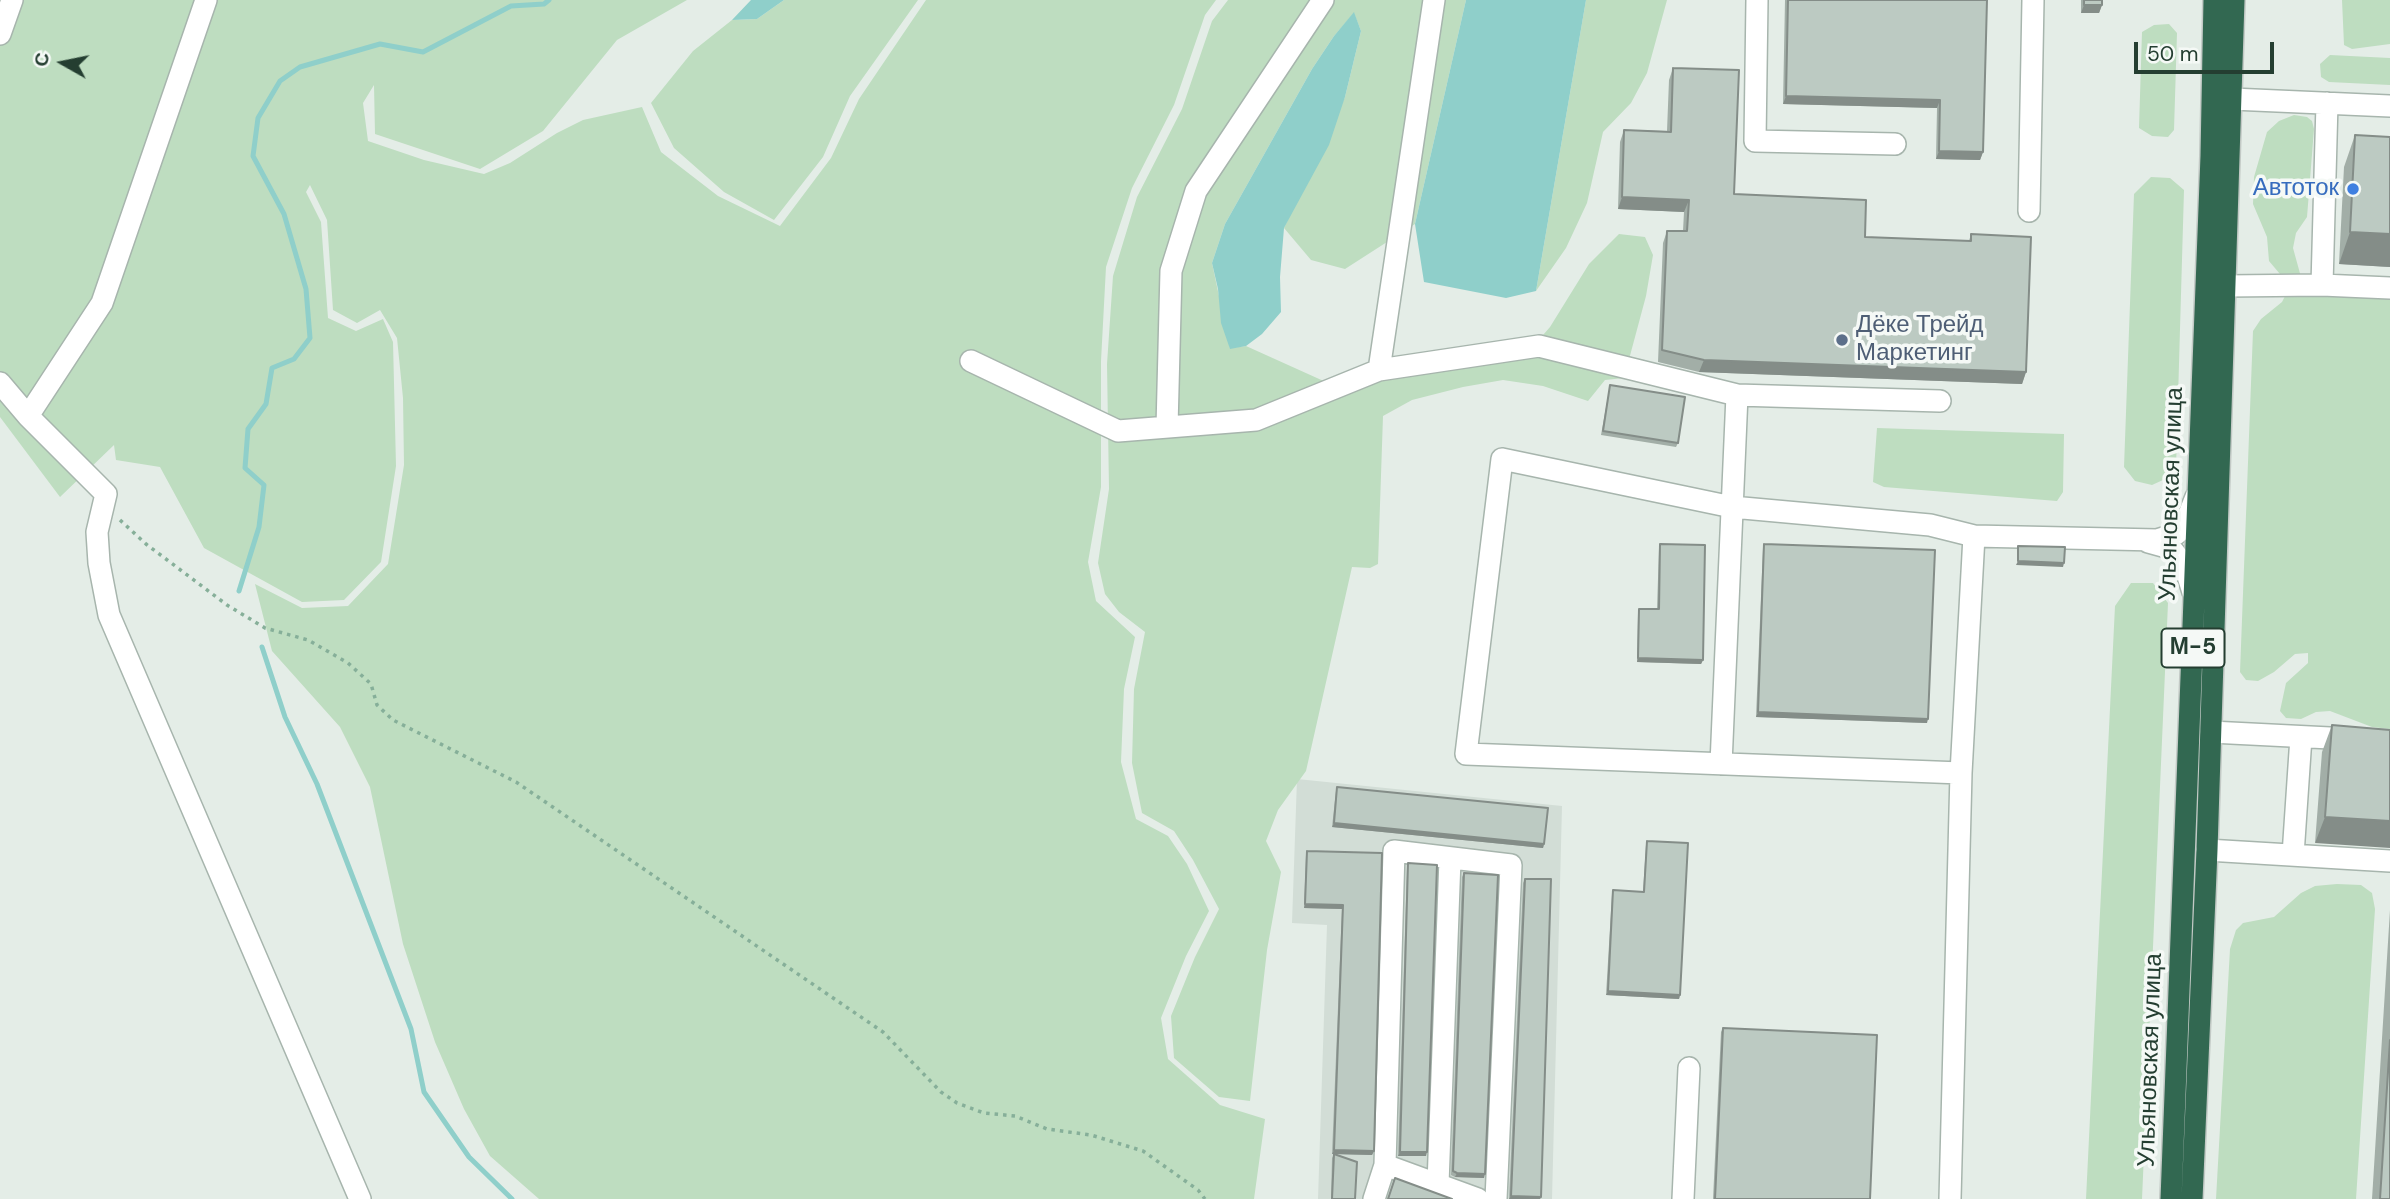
<!DOCTYPE html>
<html>
<head>
<meta charset="utf-8">
<style>
	body { margin:0 }
	#map { position:relative; width:2390px; height:1199px; overflow:hidden; background:#e4ede7; font-family:"DM Sans",sans-serif }
	canvas { display:block }
	.north { position:absolute; left:28px; top:28px; width:70px; height:70px; -webkit-text-stroke:5px #f5f9f6; paint-order:stroke; rotate:279deg; font-size:19px; font-weight:700; line-height:28px; text-align:center; color:#243e31 }
	.north::after { content:''; display:block; margin:auto; width:24px; height:32px; background:#243e31; clip-path:polygon(50% 0,100% 100%,50% 72%,0 100%) }
	.scale { position:absolute; left:2134px; top:42px; width:140px; height:32px; box-sizing:border-box; border:4px solid #243e31; border-top:0; padding-left:9px; font-size:21px; line-height:24px; white-space:nowrap; color:#243e31; -webkit-text-stroke:5px #f5f9f6; paint-order:stroke }
</style>
</head>
<body>
<div id="map">
<canvas width="2390" height="1199"></canvas>
<div class="north">С</div>
<div class="scale">50 m</div>
</div>
<script>
const ctx = document.querySelector('canvas').getContext('2d');
ctx.lineJoin = 'round';
function fill(path, color) { ctx.fillStyle = color; ctx.fill(path, 'evenodd'); }
const toPath = rows => new Path2D(rows.map(r => 'M' + r).join(''));
function strokePath(path, color, width, dash) { ctx.strokeStyle = color; ctx.lineWidth = width; ctx.lineCap = dash ? 'butt' : 'round'; ctx.setLineDash(dash || []); ctx.stroke(path); }
function drawText(font, color, halo, rows, align = 'center') {
  ctx.font = font + ' "DM Sans",sans-serif'; ctx.lineWidth = 7; ctx.setLineDash([]); ctx.textBaseline = 'middle'; ctx.strokeStyle = halo; ctx.fillStyle = color; for (const [text, x, y, turn = 0] of rows) {
    ctx.save(); ctx.translate(x, y); ctx.rotate((+turn || 0) * Math.PI / 180); ctx.textAlign = isNaN(turn) ? turn : align; if (halo) ctx.strokeText(text, 0, 0); ctx.fillText(text, 0, 0); ctx.restore();
  }
}
const built = toPath([
	[1297,779,1562,806,1552,1199,1318,1199,1327,925,1292,923]
]);
const green = toPath([
	[0,0,687,0,617,40,543,131,480,169,375,134,374,85,363,103,368,141,424,160,484,174,510,163,557,133,583,120,642,107,661,152,718,196,780,226,831,158,859,99,926,0,1216,0,1205,15,1174,105,1132,188,1106,267,1101,361,1101,487,1088,562,1096,601,1135,637,1124,689,1121,762,1136,819,1168,836,1187,864,1209,911,1186,956,1161,1018,1168,1059,1220,1105,1265,1119,1254,1199,539,1199,490,1156,464,1109,435,1042,403,944,370,787,340,727,272,651,255,584,302,608,348,606,388,564,404,465,403,398,397,338,380,310,357,323,333,310,327,220,310,185,306,192,321,222,328,318,356,331,383,319,393,342,396,466,381,562,344,600,302,602,204,548,160,467,116,460,114,445,60,497,0,417],
	[784,0,918,0,850,96,823,157,774,220,724,192,674,148,651,103,693,51,732,20,757,19],
	[1228,0,1466,0,1415,224,1345,269,1311,260,1284,228,1345,97,1361,31,1354,13,1334,36,1312,69,1225,224,1212,263,1230,348,1246,346,1348,392,1394,375,1524,357,1550,327,1589,264,1619,234,1645,237,1653,255,1646,296,1624,378,1605,380,1588,401,1543,386,1503,380,1463,387,1412,400,1383,416,1378,564,1370,568,1352,567,1306,771,1278,810,1266,841,1281,872,1267,950,1250,1101,1219,1097,1174,1058,1171,1016,1195,957,1219,909,1193,860,1174,831,1142,813,1132,763,1134,689,1145,632,1119,612,1105,594,1098,563,1109,489,1107,364,1113,276,1137,197,1182,109,1212,21],
	[1586,0,1667,0,1647,73,1631,103,1603,132,1587,203,1566,248,1536,291],
	[2342,0,2390,0,2390,44,2352,49,2344,45],
	[2169,24,2177,33,2174,130,2168,137,2152,136,2139,128,2142,32,2154,25],
	[2330,55,2390,58,2390,85,2329,82,2321,77,2320,64],
	[2294,115,2307,117,2312,121,2314,129,2307,217,2296,233,2293,248,2301,277,2390,296,2390,729,2372,727,2330,711,2316,712,2301,719,2286,718,2280,711,2286,683,2308,663,2308,653,2295,654,2274,672,2258,681,2246,680,2240,672,2253,331,2261,319,2282,302,2287,292,2285,280,2269,261,2267,237,2253,204,2254,177,2267,132,2279,121],
	[2151,177,2170,178,2184,190,2176,468,2163,480,2152,485,2135,481,2124,467,2134,194],
	[1877,428,2064,434,2063,492,2057,501,1884,487,1873,482],
	[2131,583,2153,583,2168,603,2142,1199,2086,1199,2115,606],
	[2337,884,2361,885,2372,893,2375,909,2356,1199,2216,1199,2230,949,2236,930,2243,923,2274,917,2301,893,2315,886]
]);
const water = toPath([
	[751,0,784,0,757,19,732,20],
	[1466,0,1586,0,1536,291,1506,298,1424,282,1415,224],
	[1354,12,1361,31,1345,97,1329,145,1284,228,1280,277,1281,312,1262,334,1246,346,1230,349,1221,323,1218,289,1212,263,1225,224,1312,69,1334,36]
]);
const stream = toPath([
	[239,591,259,527,264,485,245,468,248,429,266,404,272,368,294,359,310,338,306,289,284,214,253,156,258,118,280,81,300,67,380,44,423,52,511,6,544,4,549,0],
	[262,647,285,717,317,784,411,1029,424,1092,469,1157,512,1199]
]);
const path = toPath([
	[120,520,146,544,227,605,265,628,308,640,348,663,371,684,377,705,393,720,516,782,883,1032,941,1092,957,1103,984,1113,1015,1116,1047,1129,1091,1135,1143,1151,1198,1190,1205,1199]
]);
const minor = toPath([
	[1757,0,1755,141,1895,144],
	[0,34,12,0],
	[2232,99,2390,106],
	[2029,211,2033,0],
	[2322,285,2327,103],
	[2226,286,2322,285,2390,288],
	[971,361,1118,431,1256,420,1379,370,1539,346,1737,395,1940,401],
	[1379,370,1434,0],
	[0,383,28,416,106,494,97,532,99,563,109,615,360,1199],
	[28,416,102,303,206,0],
	[1167,427,1171,271,1196,191,1323,0],
	[1974,536,1961,773,1466,754,1502,459,1732,507,1930,525,1974,536,2157,540,2176,534,2184,527,2196,497],
	[2148,542,2166,547,2174,552,2185,567,2193,592],
	[2211,732,2390,741],
	[1721,764,1737,395],
	[2207,850,2390,861],
	[2293,855,2301,737],
	[1385,1165,1478,1199],
	[1438,1184,1450,859],
	[1374,1199,1385,1165,1394,851,1511,865,1496,1199],
	[1683,1199,1689,1068],
	[1950,1199,1961,773]
]);
const highway = toPath([
	[2171,1199,2211,156,2214,0],
	[2192,1199,2207,850,2234,0]
]);
const wall = toPath([
	[1785,0,1987,0,1983,152,1980,160,1936,159,1937,108,1783,104],
	[2081,0,2102,0,2102,5,2099,13,2081,13],
	[1673,68,1734,194,1865,237,1969,241,1971,234,2026,372,2022,384,1699,372,1658,362,1663,243,1667,231,1683,231,1684,212,1618,209,1620,142,1624,130,1667,131,1669,80],
	[2355,135,2390,137,2390,267,2339,264,2344,167],
	[1610,385,1678,443,1676,447,1601,435],
	[1660,544,1703,660,1701,664,1637,662,1638,613,1639,609,1657,609,1659,548],
	[1764,544,1927,723,1756,717,1763,548],
	[2332,725,2390,730,2315,843,2322,752],
	[1337,787,1544,844,1543,848,1332,827,1336,791],
	[1647,841,1680,995,1679,999,1606,995,1612,894,1613,890,1643,892,1646,845],
	[1307,851,1382,853,1374,1151,1372,1155,1335,1154,1355,1199,1331,1199,1332,1158,1334,1154,1332,1154,1342,909,1304,908,1306,855],
	[1408,863,1426,1156,1398,1156,1407,867],
	[1464,873,1484,1178,1455,1177,1451,1175,1462,877],
	[1525,879,1541,1197,1540,1199,1509,1199,1523,883],
	[2390,910,2390,1199,2372,1199],
	[1723,1028,1870,1199,1713,1199,1721,1032]
]);
const shadedWall = toPath([
	[2084,5,2102,5,2099,13,2081,13],
	[1786,96,1940,100,1937,108,1783,104],
	[1939,151,1983,152,1980,160,1936,159],
	[1622,197,1689,200,1684,212,1618,209],
	[2350,232,2390,234,2390,267,2339,264],
	[1704,360,2026,372,2022,384,1699,372],
	[2018,561,2064,563,2063,567,2016,565],
	[1638,658,1703,660,1701,664,1637,662],
	[1758,712,1928,719,1927,723,1756,717],
	[2325,817,2390,821,2390,848,2315,843],
	[1334,823,1544,844,1543,848,1332,827],
	[1305,904,1343,905,1342,909,1304,908],
	[1608,991,1680,995,1679,999,1606,995],
	[1334,1150,1374,1151,1372,1155,1332,1154],
	[1400,1152,1427,1152,1426,1156,1398,1156],
	[1457,1173,1485,1174,1484,1178,1455,1177],
	[1511,1196,1541,1197,1540,1199,1509,1199]
]);
const building = toPath([
	[1788,0,1987,0,1983,152,1939,151,1940,100,1786,96,1788,0],
	[2084,0,2102,0,2102,5,2084,5,2084,0],
	[1673,68,1739,70,1734,194,1866,200,1865,237,1971,241,1971,234,2031,237,2026,372,1704,360,1662,350,1667,231,1687,231,1689,200,1622,197,1624,130,1671,132,1673,68],
	[2355,135,2390,137,2390,234,2350,232,2355,135],
	[1610,385,1685,397,1678,443,1603,431,1610,385],
	[1660,544,1705,545,1703,660,1638,658,1639,609,1659,609,1660,544],
	[1764,544,1935,550,1928,719,1758,712,1764,544],
	[2018,546,2065,547,2064,563,2018,561,2018,546],
	[2332,725,2390,730,2390,821,2325,817,2332,725],
	[1337,787,1548,808,1544,844,1334,823,1337,787],
	[1647,841,1688,843,1680,995,1608,991,1613,890,1644,892,1647,841],
	[1307,851,1382,853,1374,1151,1334,1150,1343,905,1305,904,1307,851],
	[1408,863,1437,865,1427,1152,1400,1152,1408,863],
	[1464,873,1498,875,1485,1174,1457,1173,1453,1171,1464,873],
	[1525,879,1551,879,1541,1197,1511,1196,1525,879],
	[1723,1028,1877,1035,1870,1199,1715,1199,1723,1028],
	[2390,1040,2390,1199,2380,1199,2390,1040],
	[1334,1154,1357,1162,1355,1199,1332,1199,1334,1154],
	[1395,1178,1452,1199,1388,1199,1395,1178]
]);
const markers = [
	[2353,189,7,"#3f7fe0"],
	[1842,340,7,"#5c6f8a"]
];
const shields = [
	[2193,648,63]
];
const shieldNames = [
	["М-5",2193,648]
];
const shopNames = [
	["Автоток",2339,189]
];
const serviceNames = [
	["Дёке Трейд",1856,326],
	["Маркетинг",1856,354]
];
const streetNames = [
	["Ульяновская улица",2172,494,-88],
	["Ульяновская улица",2151,1060,-88]
];
fill(built, '#d2ddd6');
fill(green, '#beddc0');
fill(water, '#8fcfca');
strokePath(stream, '#8fcfca', 5);
strokePath(minor, '#a7b5ad', 24);
strokePath(highway, '#c2c9c5', 24);
strokePath(path, '#86af99', 3.5, [3.5, 5]);
strokePath(minor, '#fff', 21);
strokePath(highway, '#326851', 21);
fill(wall, '#a2aea7');
fill(shadedWall, '#848d88');
fill(building, '#bccac2');
strokePath(building, '#848d88', 2);
for (const [x, y, r, color] of markers) { const dot = new Path2D(); dot.arc(x, y, r, 0, 2 * Math.PI); ctx.fillStyle = color; ctx.fill(dot); strokePath(dot, '#f5f9f6', 2.5); }
for (const [x, y, w] of shields) { const box = new Path2D(); box.roundRect(x - w / 2, y - 19.5, w, 39, 5); ctx.fillStyle = '#f5f9f6'; ctx.fill(box); strokePath(box, '#243e31', 2); }
drawText('bold 23px', '#243e31', null, shieldNames);
drawText('24px', '#366cbe', '#f5f9f6', shopNames, 'right');
drawText('24px', '#4e5e75', '#f5f9f6', serviceNames, 'left');
drawText('24px', '#243e31', '#f5f9f6', streetNames);
</script>
</body>
</html>
